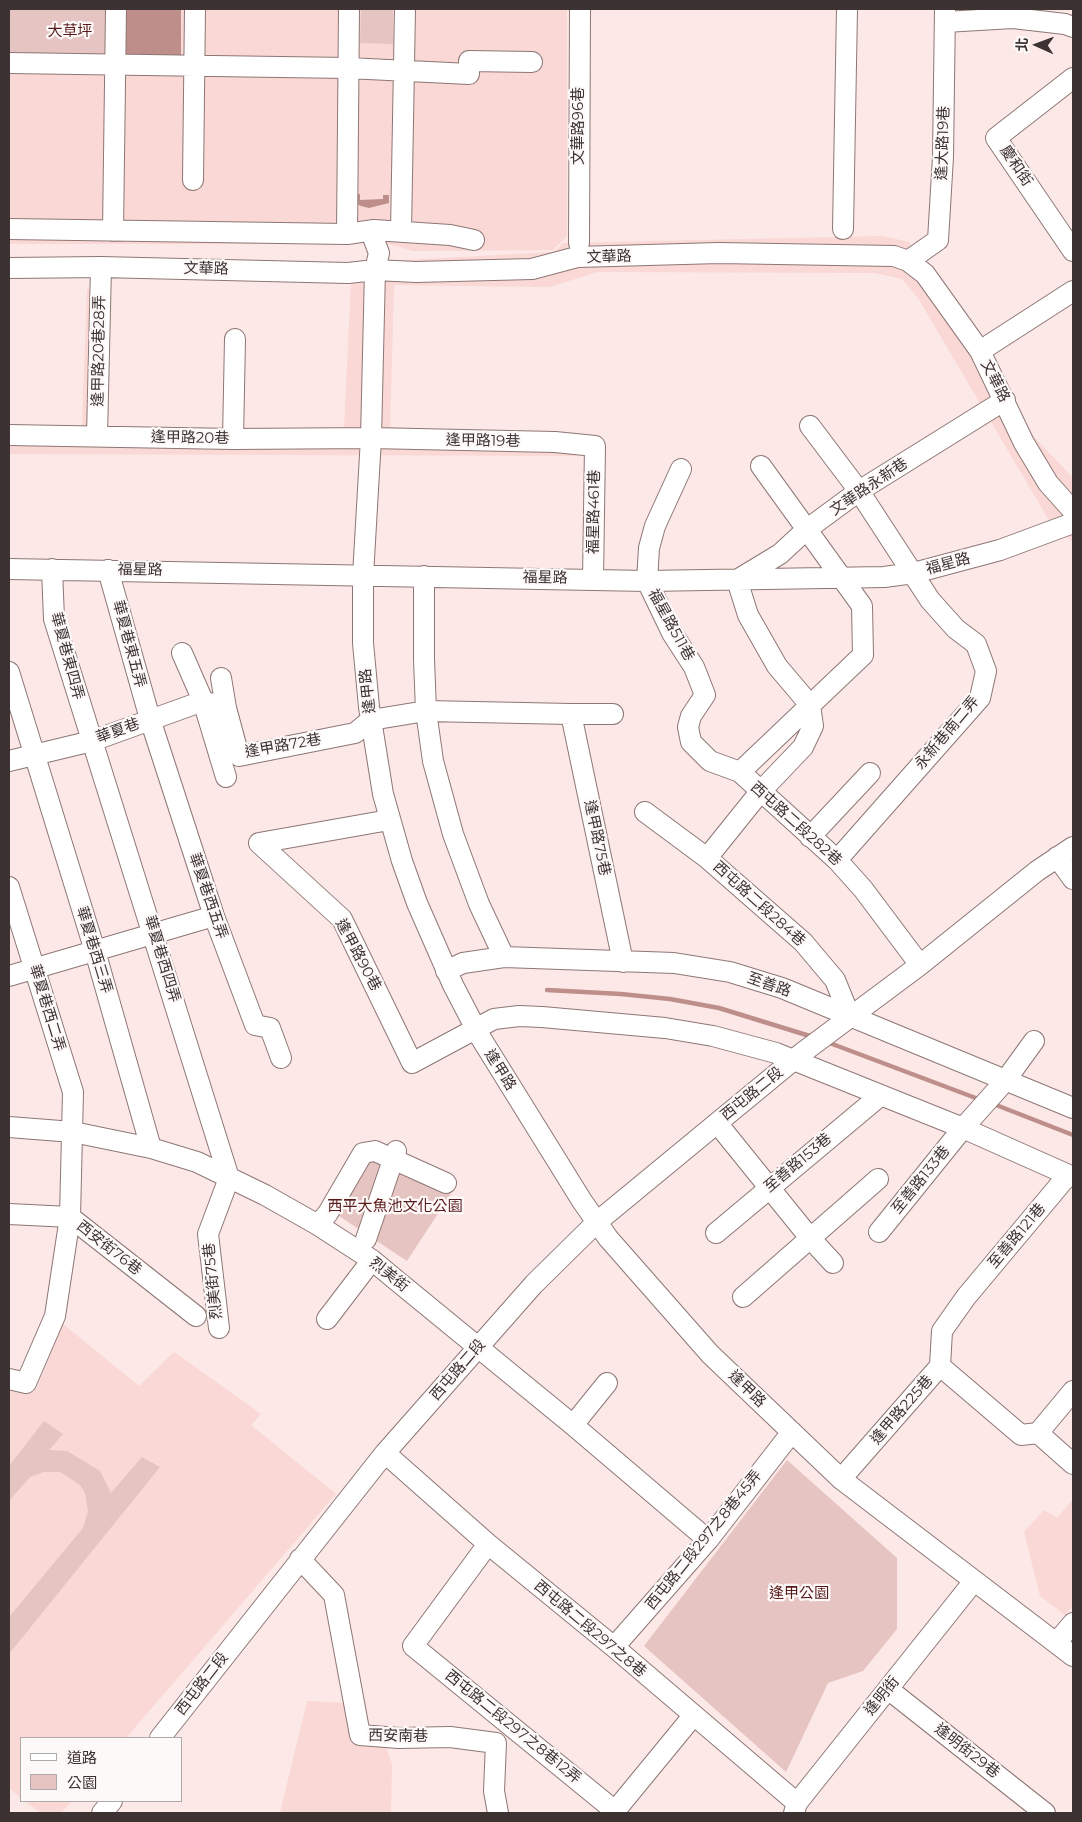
<!DOCTYPE html>
<html>
<head>
<meta charset="utf-8">
<style>
	body { margin:0 }
	#map { position:relative; width:1082px; height:1822px; overflow:hidden; background:#fce8e6; font-family:Montserrat,"Noto Sans TC",sans-serif }
	canvas { display:block }
	.frame { position:absolute; inset:0; border:10px solid #3c3231; pointer-events:none }
	.legend { position:absolute; left:20px; top:1737px; width:162px; height:65px; box-sizing:border-box; background:#fef9f9; border:1px solid #b0a9a9; margin:0; padding:6px 9px; list-style:none; font-size:15px; color:#3c3231 }
	.legend li { display:flex; align-items:center; gap:10px; height:25px }
	.legend b { width:25px; border:1px solid #b0a9a9 }
	.north { position:absolute; left:1012px; top:20px; width:50px; height:50px; -webkit-text-stroke:4px #fef9f9; paint-order:stroke; rotate:272deg; font-size:14px; font-weight:700; line-height:20px; text-align:center; color:#3c3231 }
	.north::after { content:''; display:block; margin:auto; width:18px; height:22px; background:#3c3231; clip-path:polygon(50% 0,100% 100%,50% 72%,0 100%) }
</style>
</head>
<body>
<div id="map">
<canvas width="1082" height="1822"></canvas>
<div class="frame"></div>
<ul class="legend">
<li><b style="height:6px;background:#fff"></b>道路</li>
<li><b style="height:14px;background:#e6c4c1"></b>公園</li>
</ul>
<div class="north">北</div>
</div>
<script>
const ctx = document.querySelector('canvas').getContext('2d');
ctx.lineJoin = 'round';
function fill(path, color) { ctx.fillStyle = color; ctx.fill(path, 'evenodd'); }
const toPath = rows => new Path2D(rows.map(r => 'M' + r).join(''));
function strokePath(path, color, width, dash) { ctx.strokeStyle = color; ctx.lineWidth = width; ctx.lineCap = dash ? 'butt' : 'round'; ctx.setLineDash(dash || []); ctx.stroke(path); }
function drawText(font, color, halo, rows, align = 'center') {
  ctx.font = font + ' Montserrat,"Noto Sans TC",sans-serif'; ctx.lineWidth = 4.5; ctx.setLineDash([]); ctx.textBaseline = 'middle'; ctx.strokeStyle = halo; ctx.fillStyle = color; for (const [text, x, y, turn = 0] of rows) {
    ctx.save(); ctx.translate(x, y); ctx.rotate((+turn || 0) * Math.PI / 180); ctx.textAlign = isNaN(turn) ? turn : align; if (halo) ctx.strokeText(text, 0, 0); ctx.fillText(text, 0, 0); ctx.restore();
  }
}
const built = toPath([
	[9,9,567,9,567,236,553,250,413,251,374,240,299,244,9,244],
	[883,236,909,242,974,329,1018,420,1073,478,1073,542,1050,522,918,298,902,279,875,273,597,272,550,287,394,285,390,427,577,438,577,456,9,454,9,430,82,427,87,289,107,285,107,427,344,428,352,263,554,252,563,243],
	[63,1324,139,1386,174,1352,261,1414,251,1425,336,1494,126,1738,21,1738,21,1798,9,1788,9,1383,37,1388],
	[1073,1499,1073,1606,1065,1615,1040,1596,1024,1532,1044,1510,1057,1518],
	[307,1701,345,1703,385,1744,392,1764,391,1813,280,1813],
	[25,1801,72,1801,61,1813,41,1813]
]);
const green = toPath([
	[9,9,105,9,105,58,9,55],
	[361,9,393,9,393,44,360,43],
	[375,1154,452,1192,407,1261,336,1214,368,1155],
	[44,1421,63,1434,49,1450,67,1451,100,1471,111,1493,142,1457,160,1467,9,1654,9,1617,83,1528,88,1511,85,1493,80,1485,60,1472,44,1472,30,1477,9,1501,9,1466],
	[787,1460,897,1558,897,1629,863,1671,828,1683,786,1772,644,1646]
]);
const water = toPath([
	[126,9,181,9,181,57,126,57],
	[354,194,360,194,360,200,383,199,383,195,389,195,389,203,369,208,361,206,354,203]
]);
const stream = toPath([
	[547,990,621,994,670,999,719,1008,813,1037],
	[827,1042,981,1100],
	[991,1103,1073,1135]
]);
const minor = toPath([
	[945,22,1013,18,1065,24,1073,27],
	[9,63,348,68,469,74,469,61,532,62],
	[1073,78,996,138,1073,251],
	[193,180,195,9],
	[9,229,347,234,374,230],
	[843,229,847,9],
	[113,231,116,9],
	[401,231,405,9],
	[347,234,349,9],
	[474,240,450,235,374,230,374,240,379,253,375,270,371,438,363,576,363,643,369,707,383,794,402,861,417,903,453,985,479,1035,582,1201,608,1238,710,1354,841,1479,1073,1656],
	[579,243,580,9],
	[908,261,938,240,943,157,945,9],
	[9,268,101,267,348,273,375,270,416,272,532,269,577,257,719,253,894,256,908,261,925,274,980,351,1024,443,1048,483,1073,511],
	[980,351,1073,291],
	[810,426,859,491,930,600,956,629,976,644,986,671,980,698,837,860],
	[9,435,233,439,371,438,555,442,595,446,593,579],
	[97,436,101,267],
	[233,439,235,339],
	[681,469,655,526,649,548,647,581,672,633,694,667,705,695,691,716,688,727,691,742,710,761,740,772,837,860,863,889,920,965],
	[9,569,647,581,884,577,914,573,1000,550,1073,523],
	[52,569,54,619,229,1178,208,1234,219,1328],
	[108,570,150,719,214,916,255,1025,270,1028,281,1058],
	[424,576,424,659,426,711,433,761,453,834,479,904,504,957],
	[182,653,203,701,226,777],
	[9,672,95,951,151,1148],
	[221,678,226,708,239,756,355,733,371,720,426,711,571,714,623,962],
	[571,714,613,714],
	[9,761,92,741,203,701,226,708],
	[740,772,863,655,862,606,761,466],
	[645,812,707,858,803,942,835,980,850,1017],
	[389,820,259,843,342,919,412,1063,494,1019,519,1016,542,1017,665,1028,713,1036,776,1053,963,1128,1073,1177],
	[810,837,870,773],
	[1057,857,1073,879],
	[707,858,760,792,803,747,813,726,810,705,777,666,748,615,737,580,780,554,806,530,859,491,1005,400],
	[9,887,73,1092,70,1217,55,1316,26,1383,9,1379],
	[446,971,463,963,504,957,674,963,730,972,782,988,1073,1108],
	[9,976,214,916],
	[717,1123,810,1238,833,1263],
	[9,1127,73,1132,151,1148,197,1162,265,1195,318,1225,372,1260,396,1280,573,1425,708,1540],
	[9,1214,70,1217,196,1316],
	[318,1225,328,1213,363,1153,375,1151,446,1183],
	[879,1232,963,1128,1005,1081,1034,1041],
	[716,1233,881,1095],
	[366,1239,396,1151],
	[743,1297,878,1179],
	[327,1319,372,1260],
	[940,1366,942,1331,966,1297,1068,1175],
	[573,1425,607,1383],
	[1038,1433,1073,1391],
	[1038,1433,1073,1464],
	[385,1453,488,1544,614,1647,797,1803],
	[841,1479,940,1366,1021,1435,1038,1433],
	[488,1544,413,1646,615,1811,693,1716],
	[300,1559,334,1595,360,1735,399,1738,450,1737,496,1743,494,1791,498,1813],
	[1056,1643,1073,1623],
	[614,1647,708,1540,792,1432],
	[888,1689,1045,1813],
	[160,1738,385,1453,534,1284,597,1222,802,1053,920,965,1037,871,1073,847],
	[102,1813,112,1801],
	[794,1813,797,1803,974,1581]
]);
const parkNames = [
	["大草坪",70,32],
	["西平大魚池文化公園",395,1207],
	["逢甲公園",799,1594]
];
const streetNames = [
	["文華路96巷",579,126,-90],
	["逢大路19巷",943,143,-88],
	["慶和街",1016,166,56],
	["文華路",609,257,-2],
	["文華路",206,269,1],
	["逢甲路20巷28弄",99,351,-89],
	["文華路",995,381,63],
	["逢甲路20巷",190,438,1],
	["逢甲路19巷",483,441,1],
	["文華路永新巷",869,487,-34],
	["福星路461巷",594,512,-89],
	["福星路",948,564,-15],
	["福星路",140,570,1],
	["福星路",545,578,1],
	["福星路511巷",671,625,61],
	["華夏巷東五弄",129,644,75],
	["華夏巷東四弄",67,656,75],
	["逢甲路",368,691,-96],
	["華夏巷",118,731,-20],
	["永新巷南二弄",947,733,-50],
	["逢甲路72巷",283,746,-10],
	["西屯路二段282巷",796,824,42],
	["逢甲路75巷",597,838,78],
	["華夏巷西五弄",208,896,71],
	["西屯路二段284巷",759,904,42],
	["華夏巷西三弄",94,950,73],
	["逢甲路90巷",358,955,62],
	["華夏巷西四弄",162,959,73],
	["至善路",769,985,19],
	["華夏巷西二弄",47,1008,73],
	["逢甲路",500,1070,58],
	["西屯路二段",752,1094,-39],
	["至善路153巷",798,1163,-40],
	["至善路133巷",921,1180,-51],
	["至善路121巷",1017,1236,-50],
	["西安街76巷",109,1248,38],
	["烈美街",389,1275,38],
	["烈美街75巷",213,1281,-96],
	["西屯路二段",458,1370,-49],
	["逢甲路",747,1389,44],
	["逢甲路225巷",902,1410,-49],
	["西屯路二段297之8巷45弄",704,1540,-51],
	["西屯路二段297之8巷",590,1629,40],
	["西屯路二段",202,1684,-52],
	["逢明街",882,1696,-51],
	["西屯路二段297之8巷12弄",513,1727,39],
	["西安南巷",398,1736,1],
	["逢明街29巷",967,1751,38]
];
fill(built, '#f9d8d5');
fill(green, '#e6c4c1');
fill(water, '#be8f8a');
strokePath(stream, '#be8f8a', 4.5);
strokePath(minor, '#8d7775', 22);
strokePath(minor, '#fff', 20);
drawText('15px', '#571b1a', '#fef9f9', parkNames);
drawText('15px', '#3c3231', '#fef9f9', streetNames);
</script>
</body>
</html>
